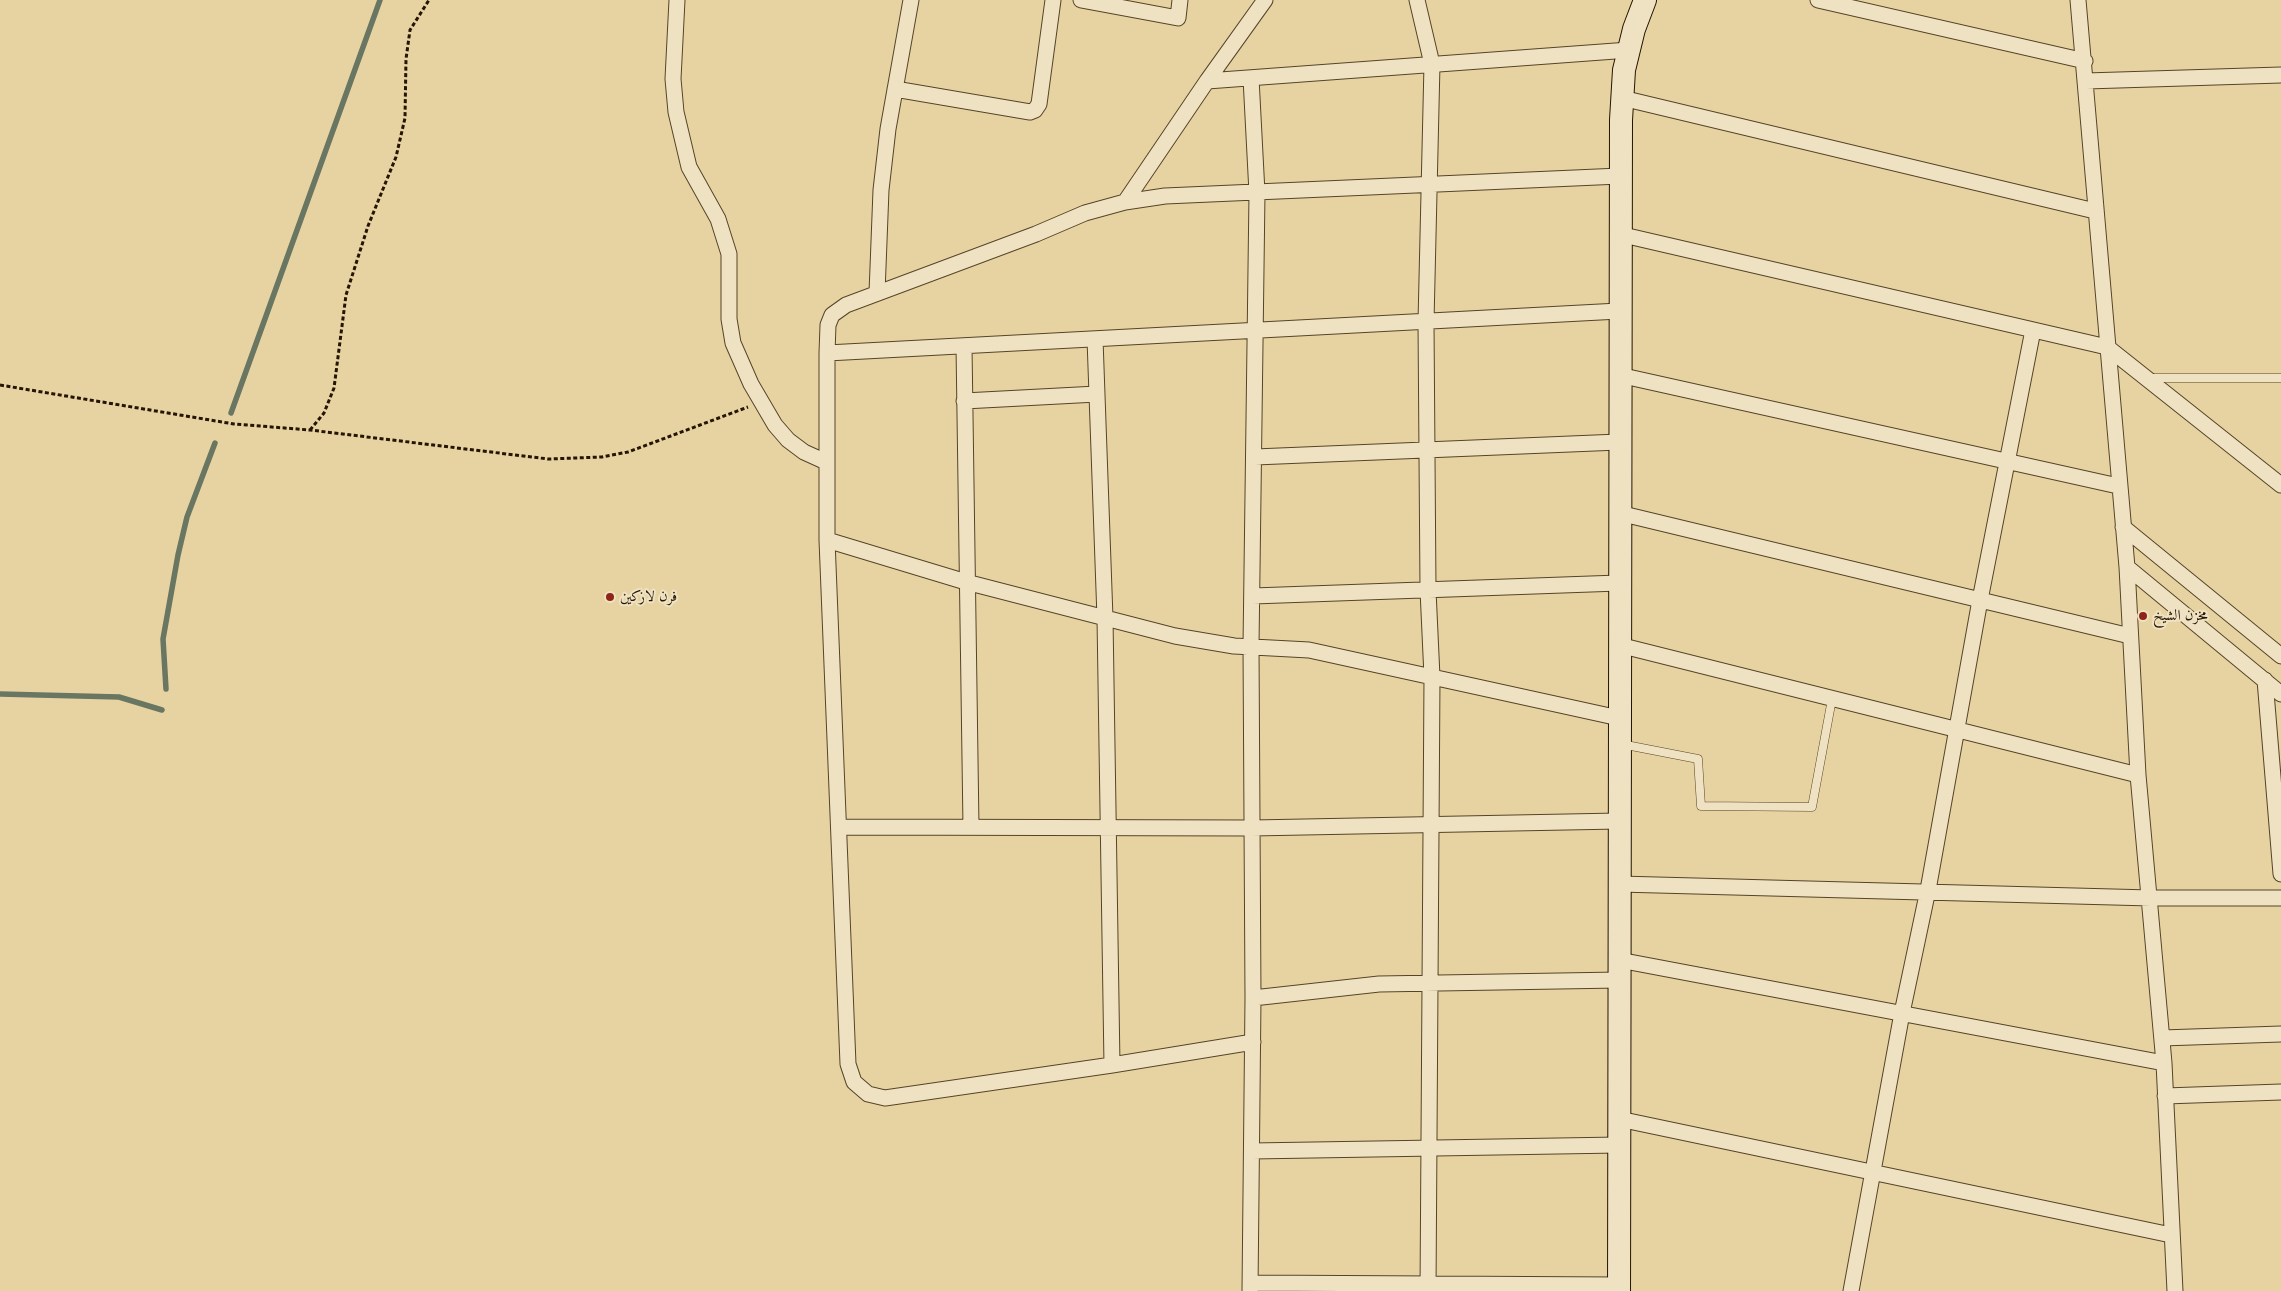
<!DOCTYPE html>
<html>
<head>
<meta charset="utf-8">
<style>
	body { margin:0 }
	canvas { display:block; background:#e7d3a1 }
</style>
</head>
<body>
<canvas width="2281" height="1291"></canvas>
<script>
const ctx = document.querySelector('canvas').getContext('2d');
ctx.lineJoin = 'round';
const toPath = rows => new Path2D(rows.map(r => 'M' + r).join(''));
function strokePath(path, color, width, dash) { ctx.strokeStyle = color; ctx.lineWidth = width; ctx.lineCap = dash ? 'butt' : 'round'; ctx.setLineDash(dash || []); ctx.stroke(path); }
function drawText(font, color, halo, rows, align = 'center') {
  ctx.font = font + ' "Old Standard TT",Amiri,serif'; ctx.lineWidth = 4; ctx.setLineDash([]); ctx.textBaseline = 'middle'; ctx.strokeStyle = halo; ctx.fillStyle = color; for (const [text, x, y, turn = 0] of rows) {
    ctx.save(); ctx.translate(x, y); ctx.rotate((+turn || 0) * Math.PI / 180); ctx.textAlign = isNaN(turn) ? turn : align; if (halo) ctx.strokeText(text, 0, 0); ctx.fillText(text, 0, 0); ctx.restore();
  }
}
const stream = toPath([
	[231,413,380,0],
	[166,689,163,639,178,555,187,517,215,443],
	[0,694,119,697,162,710]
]);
const path = toPath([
	[0,385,234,424,310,430,548,459,602,457,628,452,748,407],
	[310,430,324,413,334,388,346,295,368,226,396,157,405,118,406,59,410,30,429,0]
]);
const lane = toPath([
	[2148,378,2281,378],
	[1621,744,1698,759,1701,806,1812,807,1832,699]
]);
const street = toPath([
	[677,0,673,79,676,112,689,167,718,219,729,254,729,319,733,343,751,384,775,425,788,440,804,452,826,462],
	[1081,0,1178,18,1180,0],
	[1417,0,1432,64,1426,322,1428,590,1432,677,1428,1291],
	[1818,0,2085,61],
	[2078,0,2127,567,2138,775,2164,1063,2175,1291],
	[1207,81,1629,50],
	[2086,81,2281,75],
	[895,89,1030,112,1035,110,1039,104,1053,0],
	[1622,98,2095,211],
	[1125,202,1207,81,1265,0],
	[1619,234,2107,347,2281,485],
	[877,293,881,190,888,129,911,0],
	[1095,339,1105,618,1112,1065],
	[964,346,971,827],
	[827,353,1619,311],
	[1619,375,2118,486],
	[964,401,1097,394],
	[1255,457,1619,442],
	[1619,513,2130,636],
	[2123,527,2281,656],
	[827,540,966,582,1175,636,1234,646,1309,650,1619,718],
	[2127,567,2281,694],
	[1253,596,1619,583],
	[1619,645,2138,775],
	[2265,680,2281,874],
	[839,827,1252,828,1619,821],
	[1619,884,2151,898,2281,898],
	[1619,960,2164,1063],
	[1253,998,1379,984,1619,980],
	[2162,1038,2281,1034],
	[1253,1042,1112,1065,885,1098,868,1094,854,1082,848,1064,827,540,827,353,828,325,832,315,846,305,1036,234,1085,213,1125,202,1165,196,1620,176],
	[2165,1096,2281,1092],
	[1619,1119,2171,1235],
	[1252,1151,1619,1145],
	[1250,1283,1619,1285],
	[1250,1291,1253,998,1251,646,1257,193,1251,78],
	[1851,1291,1902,1013,1928,890,1980,600,2033,330]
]);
const secondary = toPath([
	[1619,1291,1621,120,1624,70,1634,29,1645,0]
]);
const markers = [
	[610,597,5,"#8f2418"],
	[2143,616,5,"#8f2418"]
];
const poiNames = [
	["فرن لازكين",620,597],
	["مخزن الشيخ",2153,616]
];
strokePath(stream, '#697662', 5.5);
strokePath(lane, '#564428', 9);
strokePath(street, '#564428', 17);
strokePath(secondary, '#251400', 24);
strokePath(path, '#251400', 3, [4, 2.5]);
strokePath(lane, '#efe2c2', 8);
strokePath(street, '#efe2c2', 15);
strokePath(secondary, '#efe2c2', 22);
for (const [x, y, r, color] of markers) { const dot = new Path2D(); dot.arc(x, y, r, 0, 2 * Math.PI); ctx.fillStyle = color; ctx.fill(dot); strokePath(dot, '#efe2c2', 2); }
drawText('15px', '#251400', '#efe2c2', poiNames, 'left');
</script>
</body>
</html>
